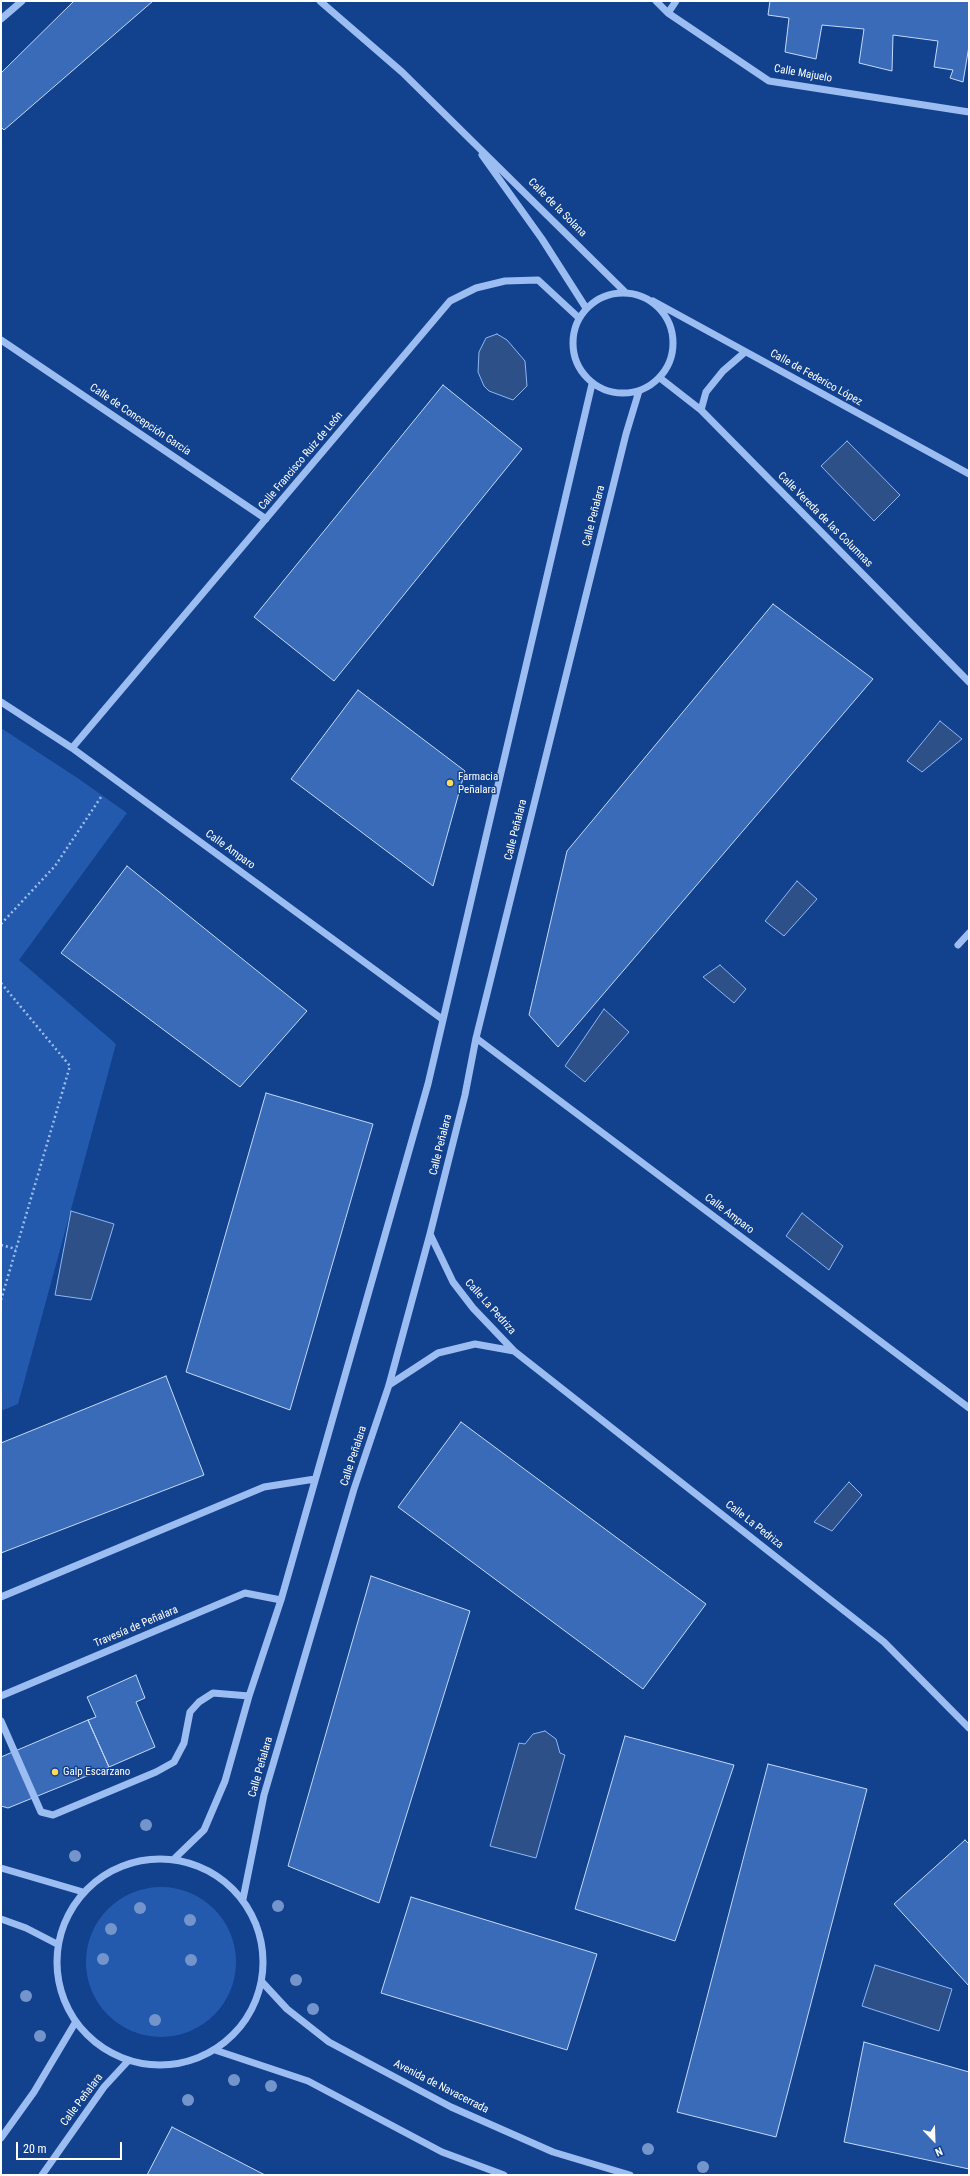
<!DOCTYPE html>
<html>
<head>
<meta charset="utf-8">
<style>
	body { margin:0 }
	#map { position:relative; width:970px; height:2176px; overflow:hidden; background:#12418e; font-family:"Roboto Condensed",sans-serif }
	canvas { display:block }
	.frame { position:absolute; inset:0; border:2px solid #fff; pointer-events:none }
	.north { position:absolute; left:914px; top:2120px; width:40px; height:40px; -webkit-text-stroke:3px #12418e; paint-order:stroke; rotate:157deg; font-size:11px; font-weight:700; line-height:16px; text-align:center; color:#fff }
	.north::after { content:''; display:block; margin:auto; width:14px; height:18px; background:#fff; clip-path:polygon(50% 0,100% 100%,50% 72%,0 100%) }
	.scale { position:absolute; left:16px; top:2142px; width:106px; height:18px; box-sizing:border-box; border:2px solid #fff; border-top:0; padding-left:5px; font-size:12px; line-height:14px; white-space:nowrap; color:#fff; -webkit-text-stroke:3px #12418e; paint-order:stroke }
</style>
</head>
<body>
<div id="map">
<canvas width="970" height="2176"></canvas>
<div class="frame"></div>
<div class="north">N</div>
<div class="scale">20 m</div>
</div>
<script>
const ctx = document.querySelector('canvas').getContext('2d');
ctx.lineJoin = 'round';
function fill(path, color) { ctx.fillStyle = color; ctx.fill(path, 'evenodd'); }
const toPath = rows => new Path2D(rows.map(r => 'M' + r).join(''));
function strokePath(path, color, width, dash) { ctx.strokeStyle = color; ctx.lineWidth = width; ctx.lineCap = dash ? 'butt' : 'round'; ctx.setLineDash(dash || []); ctx.stroke(path); }
function drawText(font, color, halo, rows, align = 'center') {
  ctx.font = font + ' "Roboto Condensed",sans-serif'; ctx.lineWidth = 3; ctx.setLineDash([]); ctx.textBaseline = 'middle'; ctx.strokeStyle = halo; ctx.fillStyle = color; for (const [text, x, y, turn = 0] of rows) {
    ctx.save(); ctx.translate(x, y); ctx.rotate((+turn || 0) * Math.PI / 180); ctx.textAlign = isNaN(turn) ? turn : align; if (halo) ctx.strokeText(text, 0, 0); ctx.fillText(text, 0, 0); ctx.restore();
  }
}
const green = toPath([
	[1,728,79,779,127,813,19,960,116,1044,18,1404,1,1411],
	'86 1962a75 75 0 1 1 150 0a75 75 0 1 1-150 0Z'
]);
const water = toPath([
	[497,334,507,340,525,361,527,386,513,400,489,391,484,386,478,372,479,352,486,338,497,334],
	[847,441,900,495,874,521,821,466,847,441],
	[940,721,962,739,922,772,907,761,940,721],
	[797,881,817,899,784,936,765,921,797,881],
	[720,965,746,989,734,1003,703,977,720,965],
	[604,1009,629,1032,585,1082,565,1066,604,1009],
	[71,1211,114,1224,91,1300,55,1295,71,1211],
	[802,1213,843,1246,829,1270,786,1236,802,1213],
	[849,1482,862,1495,832,1531,814,1522,849,1482],
	[545,1731,556,1739,560,1753,565,1755,536,1858,490,1846,519,1743,525,1744,533,1734,545,1731],
	[875,1965,952,1989,939,2031,862,2006,875,1965]
]);
const building = toPath([
	[74,1,153,1,4,130,1,127,1,73,74,1],
	[770,1,969,1,969,46,963,82,950,78,953,70,934,67,938,41,893,35,892,71,859,63,864,29,822,25,816,59,785,52,789,18,768,15,770,1],
	[443,385,522,449,334,681,254,617,443,385],
	[773,604,873,679,558,1047,529,1015,567,851,773,604],
	[358,690,465,771,433,886,291,779,358,690],
	[127,866,307,1011,240,1087,61,953,127,866],
	[266,1093,373,1124,290,1410,186,1372,266,1093],
	[166,1376,204,1475,1,1553,1,1443,166,1376],
	[461,1422,706,1604,643,1689,398,1507,461,1422],
	[371,1576,470,1611,379,1903,288,1866,371,1576],
	[136,1675,145,1698,136,1702,155,1747,109,1767,88,1720,96,1717,87,1697,136,1675],
	[88,1720,109,1767,8,1808,1,1806,1,1757,88,1720],
	[625,1736,734,1765,675,1941,575,1909,625,1736],
	[768,1764,867,1789,776,2137,677,2112,768,1764],
	[965,1840,969,1844,969,1986,894,1904,965,1840],
	[411,1897,597,1954,567,2050,381,1993,411,1897],
	[864,2042,969,2072,969,2169,844,2142,864,2042],
	[172,2127,265,2175,147,2175,172,2127]
]);
const path = toPath([
	[1,924,55,866,101,797],
	[1,983,70,1066,1,1300],
	[1,1245,16,1249]
]);
const minor = toPath([
	[320,1,402,72,625,292],
	[656,1,668,13,769,81,969,112],
	[668,13,676,1],
	[1,19,22,1],
	[482,155,542,239,586,308],
	'573 343a50 50 0 1 1 100 0a50 50 0 1 1-100 0Z',
	[653,301,969,474],
	[1,340,266,519],
	[660,378,701,410,969,682],
	[701,410,706,392,723,371,745,352],
	[1,702,72,748,442,1019],
	[72,748,450,301,476,288,505,281,538,280,579,318],
	[958,945,969,933],
	[476,1038,969,1408],
	[514,1351,884,1642,969,1728],
	[389,1385,438,1353,475,1344,514,1351,473,1308,453,1282,430,1234],
	[1,1597,264,1487,315,1479],
	[1,1696,245,1593,281,1600],
	[1,1721,41,1812,53,1815,156,1772,174,1762,184,1743,190,1712,199,1702,213,1693,249,1696],
	[174,1859,204,1830,225,1781,249,1696,281,1600,428,1084,592,384],
	'57 1962a103 103 0 1 1 206 0a103 103 0 1 1-206 0Z',
	[1,1868,83,1892],
	[243,1899,264,1795,354,1489,389,1385,430,1234,465,1095,476,1038,626,434,639,391],
	[1,1919,26,1928,57,1944],
	[262,1982,287,2009,329,2042,451,2107,553,2152,630,2175],
	[215,2050,308,2081,442,2152,504,2175],
	[1,2138,34,2092,75,2023],
	[42,2175,104,2087,128,2061]
]);
const trees = [
	[146,1825],
	[75,1856],
	[278,1906],
	[140,1908],
	[190,1920],
	[111,1929],
	[103,1959],
	[191,1960],
	[296,1980],
	[26,1996],
	[313,2009],
	[155,2020],
	[40,2036],
	[234,2080],
	[271,2086],
	[188,2100],
	[648,2149],
	[703,2167]
];
const markers = [
	[450,783,4,"#ffd95c"],
	[55,1772,4,"#ffd95c"]
];
const streetNames = [
	["Calle Majuelo",803,74,10],
	["Calle de la Solana",557,208,45],
	["Calle de Federico López",816,378,29],
	["Calle de Concepción García",140,420,34],
	["Calle Francisco Ruiz de León",301,461,-50],
	["Calle Peñalara",594,516,-76],
	["Calle Vereda de las Columnas",825,520,45],
	["Calle Peñalara",516,830,-76],
	["Calle Amparo",230,850,36],
	["Calle Peñalara",441,1145,-76],
	["Calle Amparo",729,1214,37],
	["Calle La Pedriza",490,1307,48],
	["Calle Peñalara",354,1456,-72],
	["Calle La Pedriza",754,1525,38],
	["Travesía de Peñalara",136,1627,-23],
	["Calle Peñalara",261,1767,-74],
	["Avenida de Navacerrada",441,2087,27],
	["Calle Peñalara",82,2100,-53]
];
const poiNames = [
	["Farmacia",458,777],
	["Peñalara",458,790],
	["Galp Escarzano",63,1772]
];
fill(green, '#245aad');
fill(water, '#2d5089');
strokePath(water, '#8db7f5', 1);
fill(building, '#3a6bb8');
strokePath(building, '#c3d9fd', 1);
strokePath(path, '#9cbdf2', 2.5, [2, 3]);
strokePath(minor, '#9cbdf2', 7);
ctx.fillStyle = '#7395cb';
for (const [x, y] of trees) { ctx.beginPath(); ctx.arc(x, y, 6, 0, 2 * Math.PI); ctx.fill(); }
for (const [x, y, r, color] of markers) { const dot = new Path2D(); dot.arc(x, y, r, 0, 2 * Math.PI); ctx.fillStyle = color; ctx.fill(dot); strokePath(dot, '#12418e', 1.5); }
drawText('11px', '#fff', '#12418e', streetNames);
drawText('11px', '#fff', '#12418e', poiNames, 'left');
</script>
</body>
</html>
